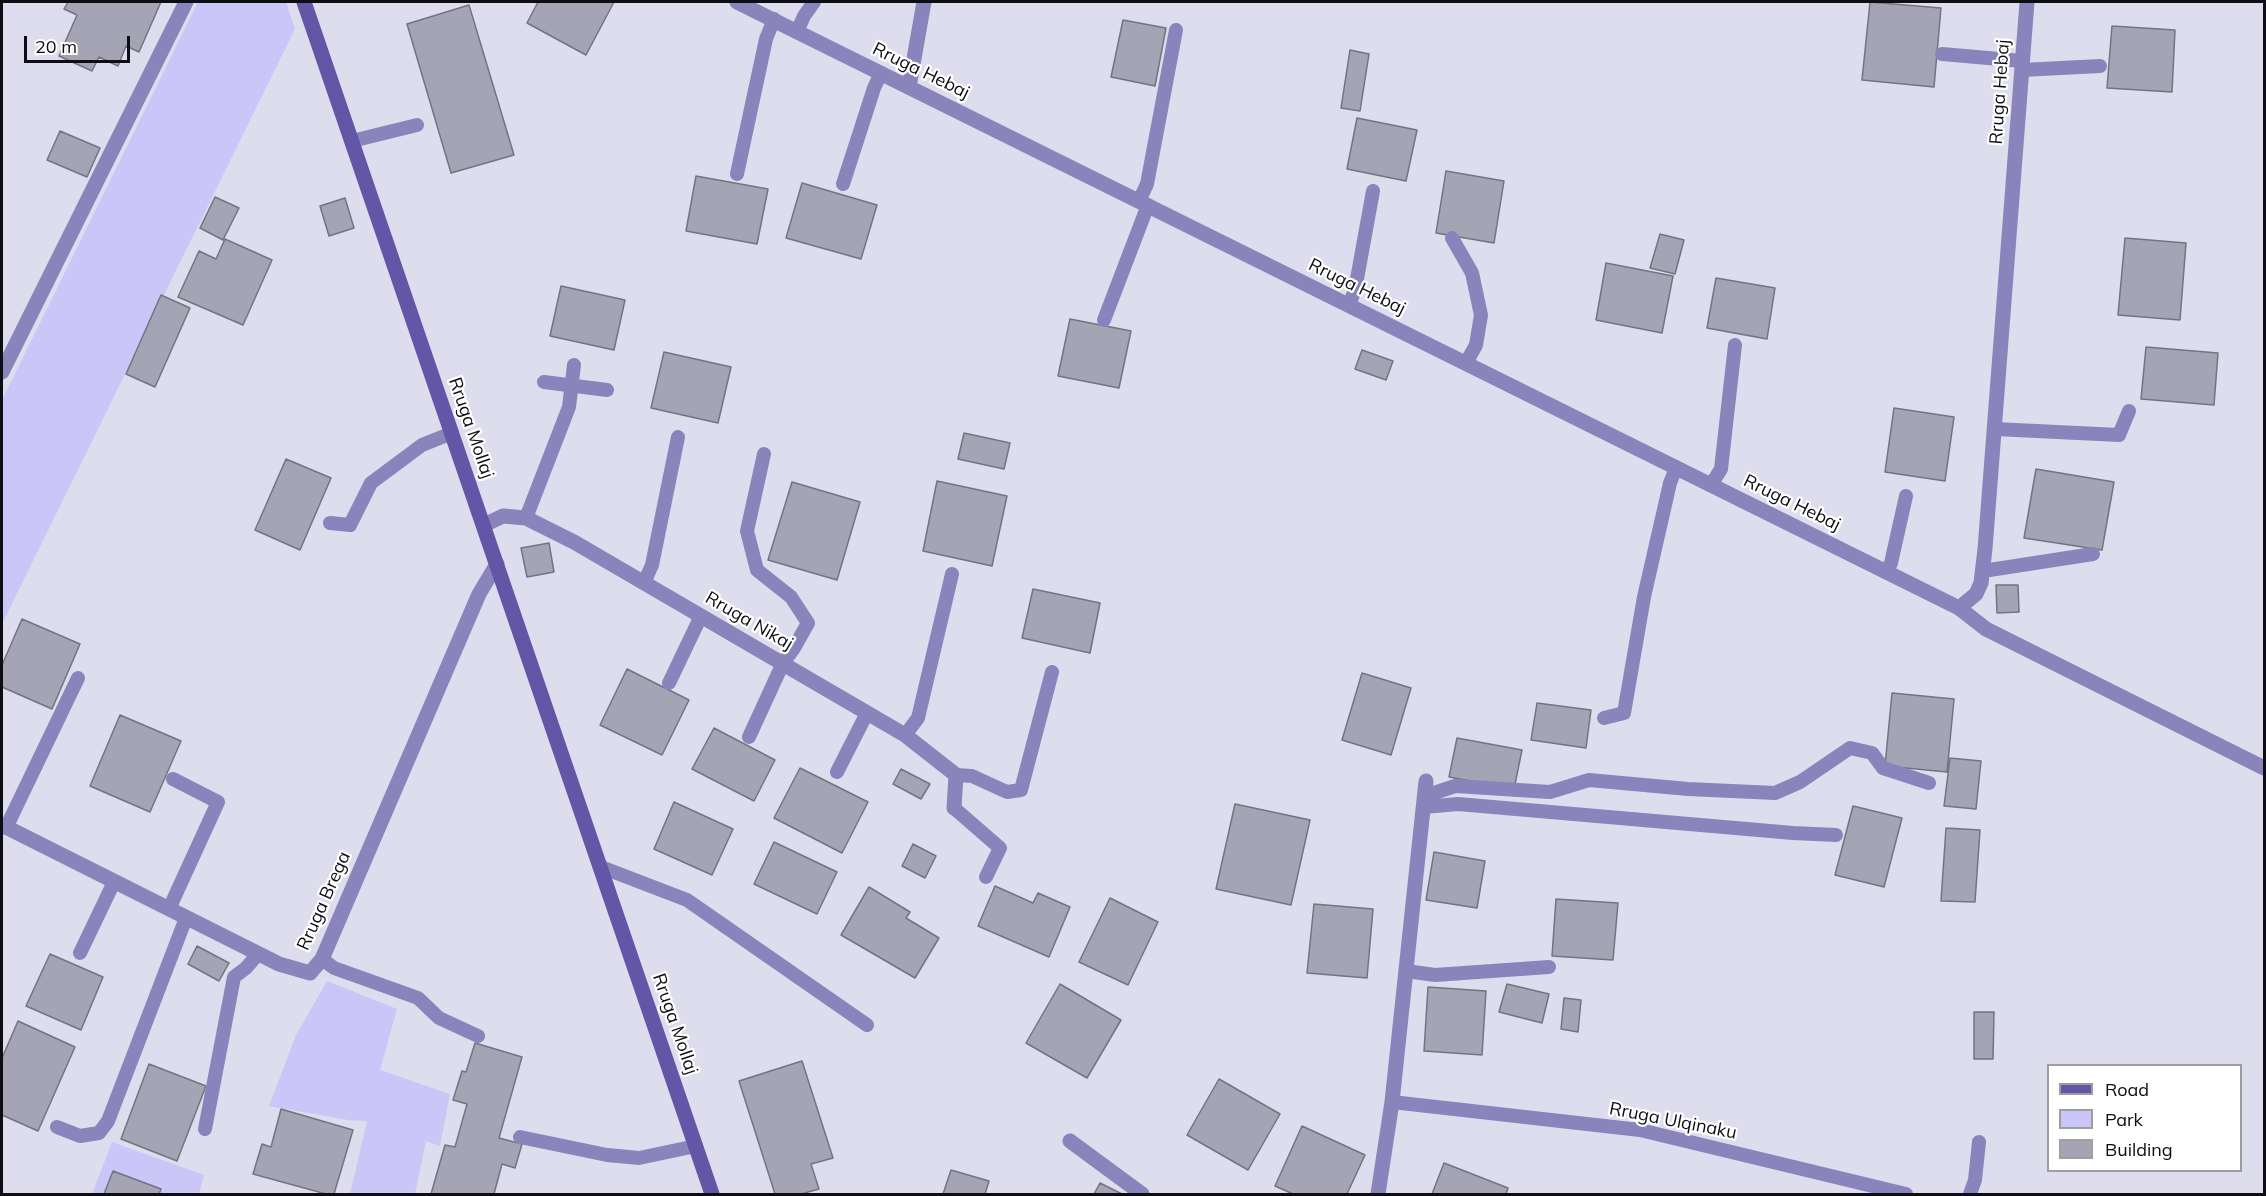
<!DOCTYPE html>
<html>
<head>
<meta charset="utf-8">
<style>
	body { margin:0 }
	#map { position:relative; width:2266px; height:1196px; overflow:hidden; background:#deddee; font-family:Mulish,sans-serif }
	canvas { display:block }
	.frame { position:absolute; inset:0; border:3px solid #0d0d13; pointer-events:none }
	.legend { position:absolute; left:2047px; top:1064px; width:195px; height:108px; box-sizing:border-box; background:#fff; border:2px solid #9e9ea1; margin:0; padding:8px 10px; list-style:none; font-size:18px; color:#0d0d13 }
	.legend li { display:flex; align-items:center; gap:12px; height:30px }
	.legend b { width:30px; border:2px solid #9e9ea1 }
	.scale { position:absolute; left:24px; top:36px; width:106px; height:27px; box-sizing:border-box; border:3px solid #0d0d13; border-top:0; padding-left:8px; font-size:18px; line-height:21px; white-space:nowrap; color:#0d0d13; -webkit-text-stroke:4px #fff; paint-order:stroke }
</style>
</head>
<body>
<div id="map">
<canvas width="2266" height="1196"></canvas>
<div class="frame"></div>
<ul class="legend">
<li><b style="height:8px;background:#6356a7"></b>Road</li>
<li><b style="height:16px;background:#cac6f8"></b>Park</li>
<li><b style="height:16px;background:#a5a4b4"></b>Building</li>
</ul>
<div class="scale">20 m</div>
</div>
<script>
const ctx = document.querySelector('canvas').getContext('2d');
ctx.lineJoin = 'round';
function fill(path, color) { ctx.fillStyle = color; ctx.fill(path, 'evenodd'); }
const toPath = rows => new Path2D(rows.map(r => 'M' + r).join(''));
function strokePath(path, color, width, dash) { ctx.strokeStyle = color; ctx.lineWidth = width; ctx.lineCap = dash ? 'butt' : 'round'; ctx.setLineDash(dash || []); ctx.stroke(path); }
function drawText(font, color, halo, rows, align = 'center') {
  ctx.font = font + ' Mulish,sans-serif'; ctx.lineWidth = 4.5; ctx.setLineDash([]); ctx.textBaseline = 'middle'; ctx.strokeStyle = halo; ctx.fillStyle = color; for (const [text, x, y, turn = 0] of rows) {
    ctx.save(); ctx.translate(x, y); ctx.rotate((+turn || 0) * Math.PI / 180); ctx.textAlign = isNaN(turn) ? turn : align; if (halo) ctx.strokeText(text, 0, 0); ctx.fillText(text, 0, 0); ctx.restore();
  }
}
const green = toPath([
	[198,2,286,2,295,29,2,624,2,400],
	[327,981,397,1009,380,1070,450,1094,440,1146,426,1141,415,1194,350,1194,367,1121,348,1120,269,1106,296,1035],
	[112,1142,204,1175,199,1194,92,1194]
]);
const building = toPath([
	[68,2,161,2,139,52,126,46,118,66,99,57,92,71,59,56,77,15,64,9,68,2],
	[538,2,614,2,586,55,527,23,538,2],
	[1870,2,1941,8,1934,87,1862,80,1870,2],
	[469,5,514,155,451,173,407,24,469,5],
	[1123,20,1166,28,1155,86,1111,77,1123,20],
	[2112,26,2175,30,2172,92,2107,88,2112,26],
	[1350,50,1369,54,1360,111,1341,108,1350,50],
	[1357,118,1417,130,1406,181,1347,169,1357,118],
	[60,131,100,148,87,177,47,160,60,131],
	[1446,171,1504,181,1494,243,1436,233,1446,171],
	[696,176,768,189,757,244,686,231,696,176],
	[802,183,877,205,861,259,786,238,802,183],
	[215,197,239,208,223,240,200,228,215,197],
	[345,198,354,228,329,236,320,206,345,198],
	[1660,234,1684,240,1675,274,1650,268,1660,234],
	[2125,238,2186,243,2180,320,2118,315,2125,238],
	[225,239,272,260,243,325,178,297,199,251,216,259,225,239],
	[1606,263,1673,276,1662,333,1596,320,1606,263],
	[1716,278,1775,288,1767,339,1707,328,1716,278],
	[561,286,625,300,614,350,550,336,561,286],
	[161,295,190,308,155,387,126,374,161,295],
	[1070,319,1131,331,1119,388,1058,376,1070,319],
	[2146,347,2218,353,2214,405,2141,399,2146,347],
	[1362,350,1393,361,1386,380,1355,369,1362,350],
	[664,352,731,367,718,423,651,408,664,352],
	[1894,408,1954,417,1945,481,1885,472,1894,408],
	[964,433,1010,443,1004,469,958,459,964,433],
	[286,459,331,478,300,550,255,530,286,459],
	[2036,469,2114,482,2102,550,2024,538,2036,469],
	[937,481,1007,496,992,566,923,551,937,481],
	[792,482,860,502,837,580,768,560,792,482],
	[549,543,554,572,527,577,521,548,549,543],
	[1996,585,2018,585,2019,612,1997,613,1996,585],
	[1033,589,1100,603,1090,653,1022,638,1033,589],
	[22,619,80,644,52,709,2,687,2,665,22,619],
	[627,669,689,700,662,755,600,725,627,669],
	[1362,673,1411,688,1391,755,1342,740,1362,673],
	[1892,693,1954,699,1947,772,1885,766,1892,693],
	[1537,703,1591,710,1586,748,1531,740,1537,703],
	[120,715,181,741,150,812,90,786,120,715],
	[714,728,775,760,754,801,692,769,714,728],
	[1457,738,1522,750,1514,789,1449,777,1457,738],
	[1950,758,1981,761,1976,809,1944,806,1950,758],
	[800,768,868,802,842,853,774,818,800,768],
	[901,769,930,784,921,799,893,784,901,769],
	[674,802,733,829,712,875,654,849,674,802],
	[1235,804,1310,820,1291,905,1216,889,1235,804],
	[1853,806,1902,818,1884,887,1835,875,1853,806],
	[1946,828,1980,830,1975,902,1941,901,1946,828],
	[774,842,837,872,817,914,754,884,774,842],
	[913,844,936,856,925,878,902,866,913,844],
	[1434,852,1485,861,1477,908,1426,900,1434,852],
	[995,886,1033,903,1038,893,1070,907,1049,957,978,926,995,886],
	[869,887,910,912,906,918,939,938,915,978,841,935,869,887],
	[1110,898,1158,922,1128,985,1079,962,1110,898],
	[1556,899,1618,903,1613,960,1552,956,1556,899],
	[1314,904,1373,909,1367,978,1307,973,1314,904],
	[197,946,229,963,219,981,188,964,197,946],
	[50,954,103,977,81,1030,26,1006,50,954],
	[1060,984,1121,1020,1087,1078,1026,1043,1060,984],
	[1507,984,1549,994,1542,1023,1499,1012,1507,984],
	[1428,987,1486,991,1482,1055,1424,1051,1428,987],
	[1564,998,1581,1000,1578,1032,1561,1029,1564,998],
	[1974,1012,1994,1012,1993,1059,1974,1059,1974,1012],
	[18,1021,75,1047,38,1131,2,1115,2,1058,18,1021],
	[475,1043,522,1057,499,1138,522,1144,515,1168,502,1164,494,1194,431,1194,445,1145,455,1147,467,1104,453,1100,462,1071,466,1072,475,1043],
	[802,1061,833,1158,811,1164,819,1189,801,1194,775,1194,739,1081,802,1061],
	[149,1064,206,1086,177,1161,121,1139,149,1064],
	[1219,1079,1280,1114,1248,1170,1187,1135,1219,1079],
	[281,1109,353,1130,334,1194,326,1194,253,1174,262,1144,271,1147,281,1109],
	[1302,1126,1365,1155,1347,1194,1293,1194,1275,1186,1302,1126],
	[1444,1163,1508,1188,1506,1194,1432,1194,1444,1163],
	[951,1170,989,1181,985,1194,943,1194,951,1170],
	[113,1171,161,1189,159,1194,104,1194,113,1171],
	[1100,1183,1122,1194,1094,1194,1100,1183]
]);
const lane = toPath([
	[797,32,804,16,814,2],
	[1942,54,2022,61],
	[2022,70,2100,66],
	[352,141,417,125],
	[737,174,766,39,774,19],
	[843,184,874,88,881,73],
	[1139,201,1147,184,1176,30],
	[1452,238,1472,273,1481,315,1476,345,1466,363],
	[1349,305,1355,290,1373,191],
	[1104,320,1148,205],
	[544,382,607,390],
	[1995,429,2119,435,2129,411],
	[1711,485,1721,469,1735,345],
	[526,518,569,407,574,365],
	[330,523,350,525,371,483,422,445,452,433],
	[1983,571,2093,554],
	[1886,572,1891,563,1906,496],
	[644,583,652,565,678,437],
	[669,683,701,616],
	[1604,718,1624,713,1644,597,1670,483,1676,468],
	[905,735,918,718,952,574],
	[749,737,783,663,794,648,808,623,791,597,757,570,747,531,764,454],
	[837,772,867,713],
	[956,775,972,776,1007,792,1021,790,1052,672],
	[1425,796,1455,786,1550,792,1589,780,1688,789,1775,793,1800,782,1850,748,1872,753,1883,768,1929,783],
	[1424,807,1458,804,1793,833,1836,835],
	[954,808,1000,848,986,877],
	[6,828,78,678],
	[601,867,687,900,867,1025],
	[169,909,218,802,173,779],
	[80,953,114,882],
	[322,959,334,968,418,998,439,1018,478,1036],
	[1406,971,1435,975,1549,967],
	[1392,1102,1640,1130,1906,1194],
	[57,1127,80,1136,99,1133,108,1121,186,918],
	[205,1129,234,977,246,968,258,954],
	[520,1137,607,1155,639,1158,696,1146],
	[1970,1194,1975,1180,1979,1142]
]);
const street = toPath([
	[737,2,1959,608,1986,629,2264,768],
	[909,87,924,2],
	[2,372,186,2],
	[484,525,503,516,526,518,574,542,905,735,956,775,954,808],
	[1959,608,1976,594,1981,583,1985,549,2027,2],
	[2,825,279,964,310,973,322,959,479,594,497,564],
	[1070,1141,1142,1194],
	[1378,1194,1392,1102,1426,781]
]);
const secondary = toPath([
	[304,2,712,1194]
]);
const streetNames = [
	["Rruga Hebaj",921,71,26],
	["Rruga Hebaj",2000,92,-86],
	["Rruga Hebaj",1357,287,26],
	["Rruga Mollaj",471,428,71],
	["Rruga Hebaj",1792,503,26],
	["Rruga Nikaj",749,621,30],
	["Rruga Brega",324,901,-66],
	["Rruga Mollaj",675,1024,71],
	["Rruga Ulqinaku",1673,1121,11]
];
fill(green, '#cac6f8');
fill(building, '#a5a4b4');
strokePath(building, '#747382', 1.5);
strokePath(lane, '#8a84bc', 14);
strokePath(street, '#8a84bc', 15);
strokePath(secondary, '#6356a7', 15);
drawText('18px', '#0d0d13', '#fff', streetNames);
</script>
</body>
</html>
